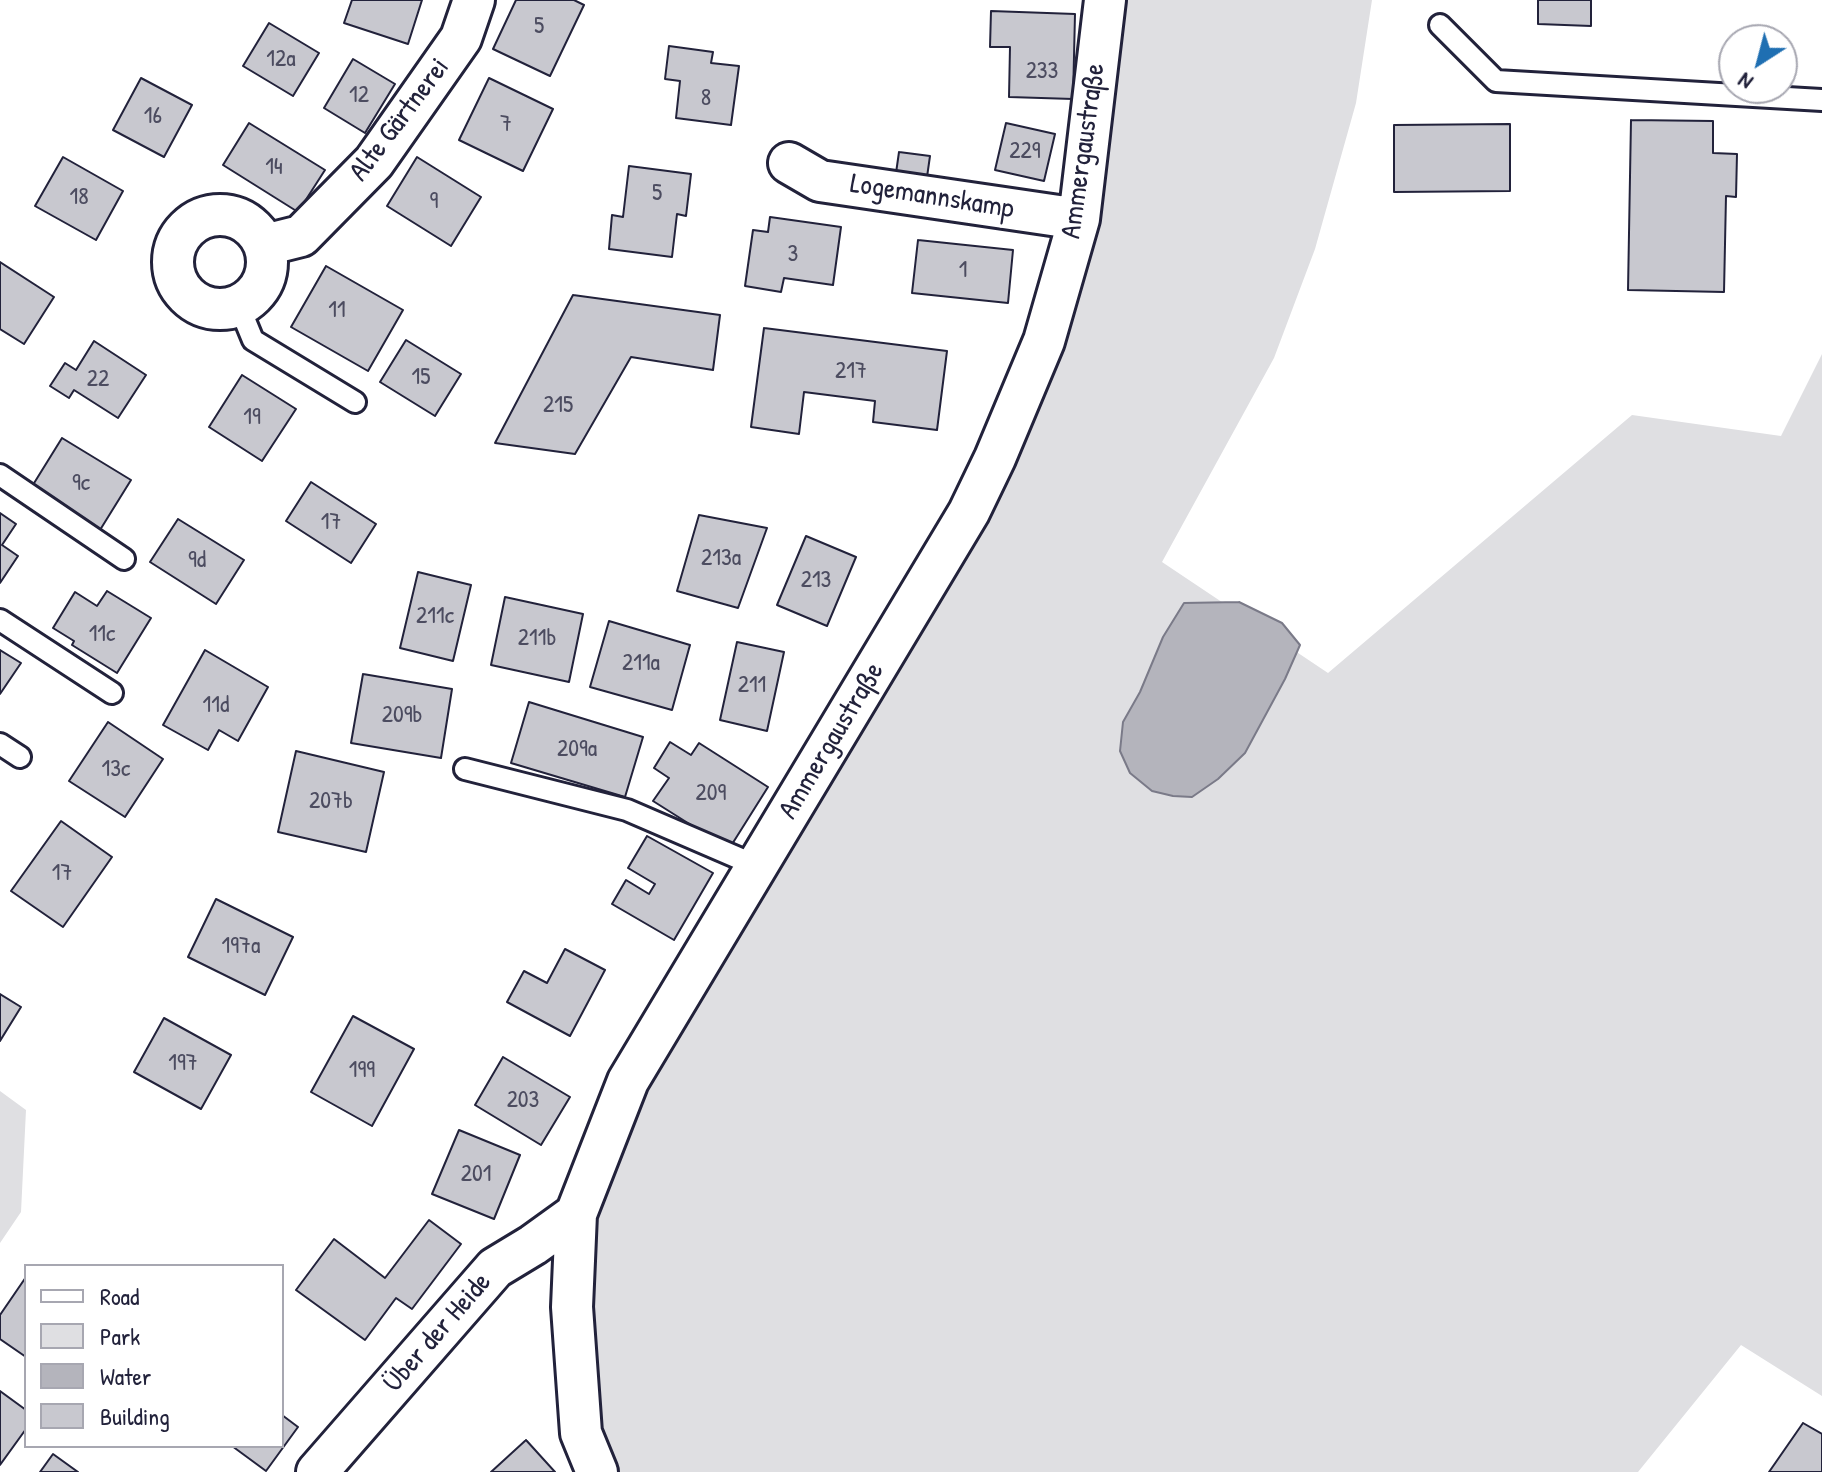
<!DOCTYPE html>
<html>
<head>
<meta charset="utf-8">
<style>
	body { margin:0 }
	#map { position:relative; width:1822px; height:1472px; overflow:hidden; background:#fff; font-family:"Patrick Hand",sans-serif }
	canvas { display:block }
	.legend { position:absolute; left:24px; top:1264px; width:260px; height:184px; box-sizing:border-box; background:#fff; border:2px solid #a7a7b1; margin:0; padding:10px 14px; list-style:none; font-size:24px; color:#22223b }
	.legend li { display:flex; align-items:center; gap:16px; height:40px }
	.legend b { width:40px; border:2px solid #a7a7b1 }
	.north { position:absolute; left:1718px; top:24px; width:80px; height:80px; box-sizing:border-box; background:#fff; border:2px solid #a7a7b1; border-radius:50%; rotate:216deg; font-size:22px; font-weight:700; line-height:32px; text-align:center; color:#22223b }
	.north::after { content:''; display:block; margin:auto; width:28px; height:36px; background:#1f6fb2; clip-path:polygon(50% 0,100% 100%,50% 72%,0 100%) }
</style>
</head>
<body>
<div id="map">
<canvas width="1822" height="1472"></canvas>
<ul class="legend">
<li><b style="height:10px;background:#fff"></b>Road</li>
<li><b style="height:22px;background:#dfdfe2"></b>Park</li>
<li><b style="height:22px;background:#b4b4bc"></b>Water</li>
<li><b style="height:22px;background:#c8c8cf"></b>Building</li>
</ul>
<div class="north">N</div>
</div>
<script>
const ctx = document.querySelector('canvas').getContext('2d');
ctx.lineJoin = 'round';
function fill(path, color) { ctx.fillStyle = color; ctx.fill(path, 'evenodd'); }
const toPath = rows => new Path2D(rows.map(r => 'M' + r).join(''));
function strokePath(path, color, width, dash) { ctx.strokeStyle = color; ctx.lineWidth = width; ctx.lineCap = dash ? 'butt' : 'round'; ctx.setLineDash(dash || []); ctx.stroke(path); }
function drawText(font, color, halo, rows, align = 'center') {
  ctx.font = font + ' "Patrick Hand",sans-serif'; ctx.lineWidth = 6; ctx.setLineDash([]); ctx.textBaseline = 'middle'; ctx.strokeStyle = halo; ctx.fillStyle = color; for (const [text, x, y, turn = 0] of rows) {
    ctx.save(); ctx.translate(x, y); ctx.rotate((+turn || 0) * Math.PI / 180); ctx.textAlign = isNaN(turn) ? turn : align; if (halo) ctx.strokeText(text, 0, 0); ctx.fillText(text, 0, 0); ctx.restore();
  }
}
const green = toPath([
	[1118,0,1372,0,1356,103,1315,249,1274,358,1162,562,1328,673,1632,415,1781,436,1822,354,1822,1396,1741,1345,1638,1472,609,1472,592,1429,588,1214,637,1085,980,520],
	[0,1091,26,1110,21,1212,0,1243]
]);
const water = toPath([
	[1239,602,1282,623,1300,645,1285,679,1245,753,1218,779,1192,797,1173,796,1152,791,1130,773,1120,751,1123,722,1140,692,1163,637,1184,603,1239,602]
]);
const building = toPath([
	[352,0,422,0,408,44,344,23,352,0],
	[516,0,574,0,584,5,550,76,493,49,516,0],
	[1538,0,1591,0,1591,26,1538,24,1538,0],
	[991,11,1075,14,1073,99,1009,97,1010,47,990,47,991,11],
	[269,23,319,53,293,96,243,66,269,23],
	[669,46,713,52,711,63,739,66,731,125,676,118,680,81,665,79,669,46],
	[353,59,395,84,365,133,324,108,353,59],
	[141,78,192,105,164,157,113,130,141,78],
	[489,78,553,109,523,171,459,140,489,78],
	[1631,120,1713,121,1713,153,1737,154,1736,197,1726,196,1724,292,1628,290,1631,120],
	[249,123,325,170,298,212,223,165,249,123],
	[1006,123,1055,134,1044,181,995,170,1006,123],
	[1510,124,1510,191,1394,192,1394,125,1510,124],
	[899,152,930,156,927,177,896,173,899,152],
	[63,157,123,191,96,240,35,206,63,157],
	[417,157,481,197,451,246,387,206,417,157],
	[629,166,691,174,686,216,677,214,672,257,609,249,612,215,623,217,629,166],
	[770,217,841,227,833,285,784,278,781,292,745,286,753,230,768,232,770,217],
	[918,240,1013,250,1008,303,912,293,918,240],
	[0,262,54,297,24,344,0,329,0,262],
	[326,266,403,310,368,371,291,327,326,266],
	[573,295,720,315,713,370,631,357,575,454,495,443,573,295],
	[764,328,947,351,937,430,873,422,875,401,804,392,799,434,751,427,764,328],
	[406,340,461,374,435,416,380,382,406,340],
	[94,341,146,375,118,418,74,390,69,398,50,386,65,363,76,370,94,341],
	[242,375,296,409,262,461,209,427,242,375],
	[62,438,131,480,100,530,31,488,62,438],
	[311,482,376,524,351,563,286,521,311,482],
	[0,513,16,524,2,545,18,556,0,583,0,513],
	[699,515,767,528,738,608,677,591,699,515],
	[178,519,244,560,216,604,150,562,178,519],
	[806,536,856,557,827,626,777,605,806,536],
	[418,572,471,585,453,661,400,648,418,572],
	[107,591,151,618,117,673,72,645,74,641,53,628,75,592,97,606,107,591],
	[505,597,583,614,569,682,491,665,505,597],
	[609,621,690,645,672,710,590,687,609,621],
	[737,642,784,652,767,731,720,720,737,642],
	[0,650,21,663,0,694,0,650],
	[205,650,268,687,238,741,219,730,208,750,163,725,205,650],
	[363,674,452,689,441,758,351,743,363,674],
	[529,702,643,737,625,797,511,763,529,702],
	[108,722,163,759,125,817,69,781,108,722],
	[670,742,691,755,699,743,768,787,729,849,653,801,669,778,654,768,670,742],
	[296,751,384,772,366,852,278,832,296,751],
	[61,821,112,857,63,927,11,891,61,821],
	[647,836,713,873,674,940,612,904,626,880,649,894,655,884,628,868,647,836],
	[216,899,293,937,265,995,188,957,216,899],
	[565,949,605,970,570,1036,507,1002,524,971,547,983,565,949],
	[0,994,21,1007,0,1041,0,994],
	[353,1016,414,1049,372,1126,311,1092,353,1016],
	[164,1018,231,1055,201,1109,134,1072,164,1018],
	[503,1057,570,1097,541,1145,475,1105,503,1057],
	[459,1130,520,1155,494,1219,432,1194,459,1130],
	[429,1220,461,1244,412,1309,396,1298,365,1340,296,1290,334,1239,385,1278,429,1220],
	[26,1277,26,1357,0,1339,0,1315,26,1277],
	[0,1391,26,1410,26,1429,0,1465,0,1391],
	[282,1415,298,1427,266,1471,232,1446,282,1446,282,1415],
	[1803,1423,1822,1434,1822,1472,1769,1472,1803,1423],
	[526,1440,555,1472,491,1472,526,1440],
	[53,1454,78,1472,40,1472,53,1454]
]);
const lane = toPath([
	[1440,25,1496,81,1822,100],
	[239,306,253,340,355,402],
	[0,475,124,559],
	[0,620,112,693],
	[0,744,20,757],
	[465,769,627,810,757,866]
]);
const street = toPath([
	[789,163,820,181,1079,219],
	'173 262a47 47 0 1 1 94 0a47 47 0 1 1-94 0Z',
	[265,245,301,236,374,162,461,38,474,0],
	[317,1472,495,1268,533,1245,576,1214],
	[597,1472,581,1433,572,1307,576,1214,628,1081,969,512,995,458,1044,341,1079,219,1105,0]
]);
const numberNames = [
	["5",539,27],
	["12a",281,60],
	["233",1042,72],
	["12",359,96],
	["8",706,99],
	["16",153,117],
	["7",506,125],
	["229",1025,152],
	["14",274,168],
	["5",657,194],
	["18",79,198],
	["9",434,202],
	["3",793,255],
	["1",963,271],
	["11",337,311],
	["217",851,372],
	["15",421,378],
	["22",98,380],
	["215",558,406],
	["19",252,418],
	["9c",81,484],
	["17",331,523],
	["213a",721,559],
	["9d",197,561],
	["213",816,581],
	["211c",435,617],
	["11c",102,635],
	["211b",537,639],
	["211a",641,664],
	["211",752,686],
	["11d",216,706],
	["209b",402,716],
	["209a",577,750],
	["13c",116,770],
	["209",711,794],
	["207b",331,802],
	["17",62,874],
	["197a",241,947],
	["197",183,1064],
	["199",362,1071],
	["203",523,1101],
	["201",476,1175]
];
const streetNames = [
	["Alte Gärtnerei",400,120,-53],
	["Ammergaustraße",1084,151,-82],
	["Logemannskamp",932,197,9],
	["Ammergaustraße",832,741,-59],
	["Über der Heide",438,1333,-49]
];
fill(green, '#dfdfe2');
fill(water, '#b4b4bc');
strokePath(water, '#7a7a88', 2);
fill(building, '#c8c8cf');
strokePath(building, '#22223b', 2);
strokePath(lane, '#22223b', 26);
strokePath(street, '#22223b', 46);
strokePath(lane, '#fff', 20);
strokePath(street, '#fff', 40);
drawText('24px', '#4c4c60', null, numberNames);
drawText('28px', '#22223b', '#fff', streetNames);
</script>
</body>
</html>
